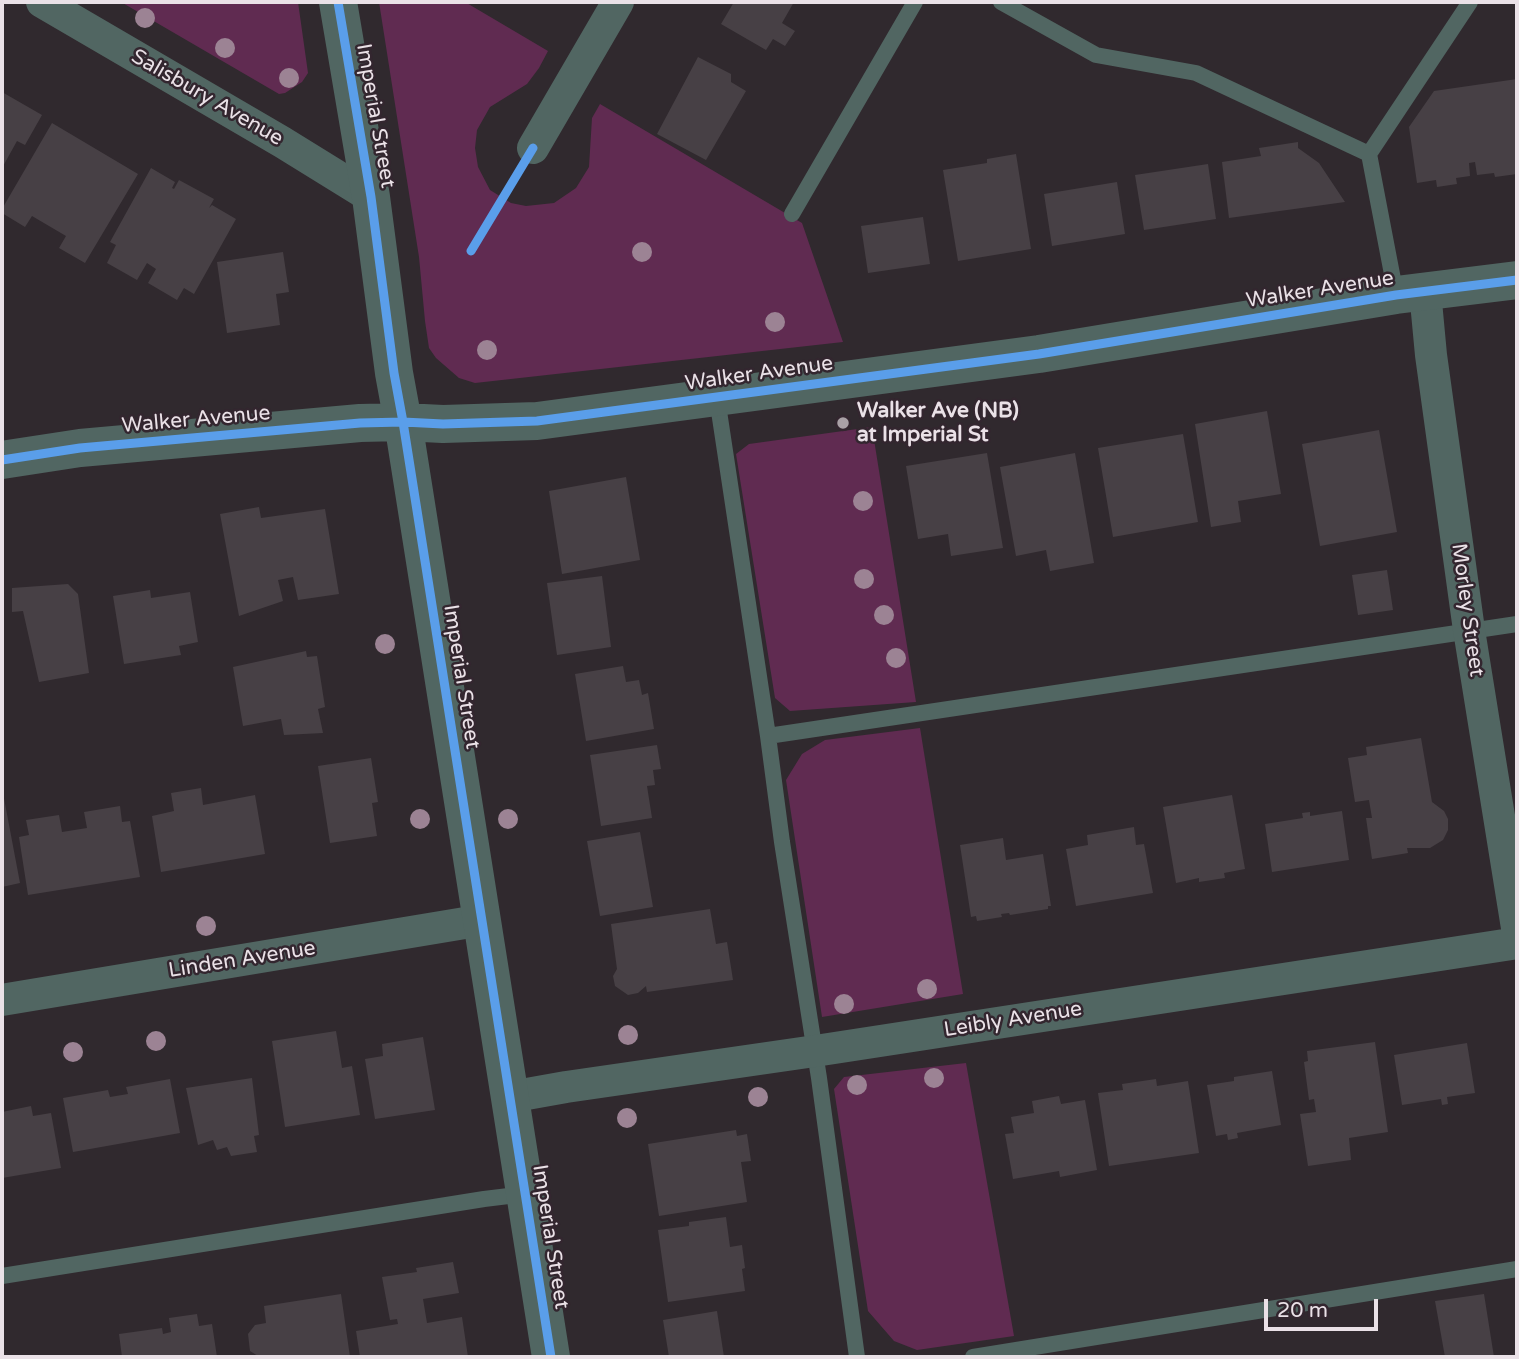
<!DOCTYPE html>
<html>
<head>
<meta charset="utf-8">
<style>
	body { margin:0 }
	#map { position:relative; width:1519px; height:1359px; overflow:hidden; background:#30292e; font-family:"Varela Round",sans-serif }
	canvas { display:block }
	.frame { position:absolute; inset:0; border:4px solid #eae1e7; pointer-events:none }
	.scale { position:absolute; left:1264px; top:1299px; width:114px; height:32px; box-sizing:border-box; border:4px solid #eae1e7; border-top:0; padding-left:9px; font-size:21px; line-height:24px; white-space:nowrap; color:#eae1e7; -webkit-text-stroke:5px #33262f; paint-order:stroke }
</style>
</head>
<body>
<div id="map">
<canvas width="1519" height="1359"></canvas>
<div class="frame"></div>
<div class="scale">20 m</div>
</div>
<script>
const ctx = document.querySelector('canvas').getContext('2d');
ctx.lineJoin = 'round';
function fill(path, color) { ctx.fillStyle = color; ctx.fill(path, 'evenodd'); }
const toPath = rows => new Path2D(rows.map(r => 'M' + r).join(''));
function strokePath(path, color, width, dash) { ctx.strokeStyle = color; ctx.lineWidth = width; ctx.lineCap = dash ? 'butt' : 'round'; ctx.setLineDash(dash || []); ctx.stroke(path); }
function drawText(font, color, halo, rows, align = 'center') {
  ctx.font = font + ' "Varela Round",sans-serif'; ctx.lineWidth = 5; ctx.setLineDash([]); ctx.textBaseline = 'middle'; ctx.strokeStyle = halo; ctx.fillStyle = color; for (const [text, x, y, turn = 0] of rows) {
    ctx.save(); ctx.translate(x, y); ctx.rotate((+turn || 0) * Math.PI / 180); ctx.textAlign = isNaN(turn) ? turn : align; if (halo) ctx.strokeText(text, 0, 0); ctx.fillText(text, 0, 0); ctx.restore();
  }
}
const green = toPath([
	[121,2,298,2,308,73,302,82,285,93,279,94],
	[379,2,465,2,548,51,539,68,527,84,490,107,477,130,475,148,478,167,490,190,511,203,526,206,554,203,576,188,589,167,592,118,600,104,802,223,843,342,475,383,459,378,436,358,429,348,425,321,419,257],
	[872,427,916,702,790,711,775,698,736,454,749,444],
	[920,728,963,994,822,1017,786,780,802,754,825,740],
	[966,1063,1014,1336,917,1350,894,1341,868,1311,834,1089,844,1077]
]);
const building = toPath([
	[734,2,794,2,782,23,795,31,785,46,773,39,766,50,721,24],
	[698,57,731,74,731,82,746,91,706,160,657,134],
	[1517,79,1517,174,1495,177,1494,173,1477,175,1475,162,1469,163,1470,176,1456,178,1457,184,1437,187,1436,180,1417,183,1409,127,1434,91],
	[2,92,42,115,25,145,17,141,2,168],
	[52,123,138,174,85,263,59,248,66,236,32,216,25,227,2,213,2,209],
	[1298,142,1298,148,1319,163,1345,202,1229,218,1222,162,1261,156,1259,148],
	[1016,154,1031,249,958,261,943,170,987,163,987,159],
	[1208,164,1216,219,1144,230,1135,175],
	[151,168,175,182,172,188,174,189,179,180,214,199,209,208,212,205,236,219,194,294,184,288,177,300,148,283,156,269,147,263,137,280,107,263,116,245,110,242],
	[1117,182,1125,234,1052,246,1044,194],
	[923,217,930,264,868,273,861,226],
	[283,252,289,292,276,294,280,325,227,333,217,262],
	[1267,411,1281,494,1238,501,1241,522,1211,527,1195,424],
	[1379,430,1397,532,1320,546,1302,444],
	[1183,434,1198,522,1113,537,1098,448],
	[987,453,1003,548,951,556,948,534,918,539,906,466],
	[1075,453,1094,563,1050,571,1046,550,1016,556,1000,467],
	[626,477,640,560,562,574,549,491],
	[259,507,261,518,325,509,339,594,298,600,293,577,278,580,283,601,239,616,220,514],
	[1387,570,1393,610,1358,615,1352,575],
	[602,576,611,647,557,655,547,583],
	[68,584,78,594,89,673,39,682,23,611,12,612,12,588],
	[150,590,151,598,190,592,198,642,179,646,181,655,124,664,113,596],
	[306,651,307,657,317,656,325,707,318,709,323,733,284,735,281,719,243,726,233,667],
	[623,666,626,682,639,680,642,695,648,693,654,729,586,741,575,674],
	[1421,738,1432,802,1444,811,1448,819,1448,830,1443,840,1430,848,1407,848,1408,853,1372,859,1366,818,1372,818,1369,800,1355,802,1348,758,1367,755,1366,747],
	[657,745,661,769,653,770,655,785,647,786,652,818,601,826,590,755],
	[371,758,378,802,372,803,377,836,330,843,318,766],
	[201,788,203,805,255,795,265,854,161,872,152,816,174,811,171,793],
	[2,793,3,793,20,883,2,887],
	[1232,795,1245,869,1224,873,1225,878,1199,882,1199,878,1176,883,1163,807],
	[120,806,122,822,130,821,140,877,28,895,19,837,29,835,26,820,59,815,62,832,87,828,84,812],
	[1342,811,1349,860,1272,872,1265,824,1303,818,1302,813,1310,812,1310,816],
	[1134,827,1136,845,1144,844,1153,893,1076,906,1066,849,1088,845,1087,835],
	[640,832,653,907,600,916,587,841],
	[1003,838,1006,860,1043,854,1051,906,1048,906,1048,909,1010,915,1009,913,1001,914,1002,917,977,921,976,916,971,917,960,845],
	[710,909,716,944,727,942,733,980,647,992,646,986,638,993,628,995,615,986,613,976,617,969,611,924],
	[336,1031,342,1068,352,1066,360,1115,285,1127,272,1041],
	[423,1037,435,1110,375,1119,365,1059,383,1056,382,1044],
	[1375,1042,1388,1132,1349,1138,1351,1160,1308,1166,1300,1114,1316,1112,1314,1099,1309,1100,1304,1062,1308,1061,1307,1051],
	[1467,1043,1475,1093,1447,1097,1448,1104,1442,1105,1441,1099,1402,1105,1394,1055],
	[1272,1071,1281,1125,1237,1133,1238,1138,1228,1140,1227,1134,1216,1136,1207,1085,1234,1081,1234,1077],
	[252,1078,259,1135,254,1136,257,1152,231,1156,227,1147,217,1150,213,1140,198,1145,186,1088],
	[170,1079,180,1133,73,1152,63,1098,108,1090,110,1097,128,1094,126,1087],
	[1156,1079,1157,1086,1188,1081,1199,1153,1109,1166,1098,1093,1123,1090,1122,1084],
	[1059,1096,1061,1104,1085,1100,1097,1170,1060,1177,1059,1171,1013,1179,1005,1134,1014,1133,1011,1117,1034,1113,1032,1101],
	[31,1106,33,1116,51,1113,61,1168,2,1178,2,1112],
	[736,1130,737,1136,747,1134,751,1161,741,1162,747,1202,659,1216,648,1144],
	[726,1217,730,1247,742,1245,745,1268,742,1269,745,1291,668,1302,658,1230,689,1226,689,1222],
	[453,1262,459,1293,423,1299,427,1323,462,1317,468,1357,360,1357,356,1331,398,1324,397,1319,390,1320,382,1277,417,1272,416,1268],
	[341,1294,350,1357,268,1357,267,1355,258,1356,250,1351,248,1334,255,1325,266,1323,264,1306],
	[1484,1294,1494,1357,1445,1357,1435,1301],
	[717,1311,724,1357,669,1357,663,1320],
	[197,1314,199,1326,212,1324,217,1357,122,1357,119,1334,162,1328,163,1334,171,1332,169,1318]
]);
const service = toPath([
	[1001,2,1096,55,1196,73,1369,154,1470,2],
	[1369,154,1396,295],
	[792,214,915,2],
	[717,398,768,736,782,842,819,1078,857,1357],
	[768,736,1517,624],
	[2,1276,484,1199,525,1194],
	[973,1357,1517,1269]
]);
const minor = toPath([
	[42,2,282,142,371,197],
	[533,148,618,2],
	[1425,291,1431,355,1469,630,1517,928],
	[2,1000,483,920],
	[510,1097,566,1087,815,1051,1517,943]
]);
const tertiary = toPath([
	[338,2,371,197,394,373,403,422,551,1357],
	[2,460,80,448,360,423,403,422,443,424,537,421,1039,354,1396,295,1517,280]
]);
const cycleway = toPath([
	[338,2,371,197,394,373,403,422,551,1357],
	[471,251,533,148],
	[2,460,80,448,360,423,403,422,443,424,537,421,1039,354,1396,295,1517,280]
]);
const trees = [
	[145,18],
	[225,48],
	[289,78],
	[642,252],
	[775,322],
	[487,350],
	[863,501],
	[864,579],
	[884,615],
	[385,644],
	[896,658],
	[420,819],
	[508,819],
	[206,926],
	[927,989],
	[844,1004],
	[628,1035],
	[156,1041],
	[73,1052],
	[934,1078],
	[857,1085],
	[758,1097],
	[627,1118]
];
const markers = [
	[843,423,7,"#a9a1a6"]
];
const streetNames = [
	["Salisbury Avenue",207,98,30],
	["Imperial Street",375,116,80],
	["Walker Avenue",1320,290,-9],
	["Walker Avenue",759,374,-8],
	["Walker Avenue",196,420,-5],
	["Morley Street",1467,610,82],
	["Imperial Street",461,677,81],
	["Linden Avenue",242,960,-9],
	["Leibly Avenue",1013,1020,-9],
	["Imperial Street",550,1237,81]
];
const poiNames = [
	["Walker Ave (NB)",857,411],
	["at Imperial St",857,435]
];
fill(green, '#602b51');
fill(building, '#474045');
strokePath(service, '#516662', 16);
strokePath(minor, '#516662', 32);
strokePath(tertiary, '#516662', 38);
strokePath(cycleway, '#5a9eea', 9);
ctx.fillStyle = '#9c8394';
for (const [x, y] of trees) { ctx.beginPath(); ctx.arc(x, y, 10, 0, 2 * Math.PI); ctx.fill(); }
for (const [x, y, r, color] of markers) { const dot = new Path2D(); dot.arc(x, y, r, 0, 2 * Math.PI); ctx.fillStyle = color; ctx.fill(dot); strokePath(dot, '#33262f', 2.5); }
drawText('21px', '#eae1e7', '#33262f', streetNames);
drawText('bold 21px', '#eae1e7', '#33262f', poiNames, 'left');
</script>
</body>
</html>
